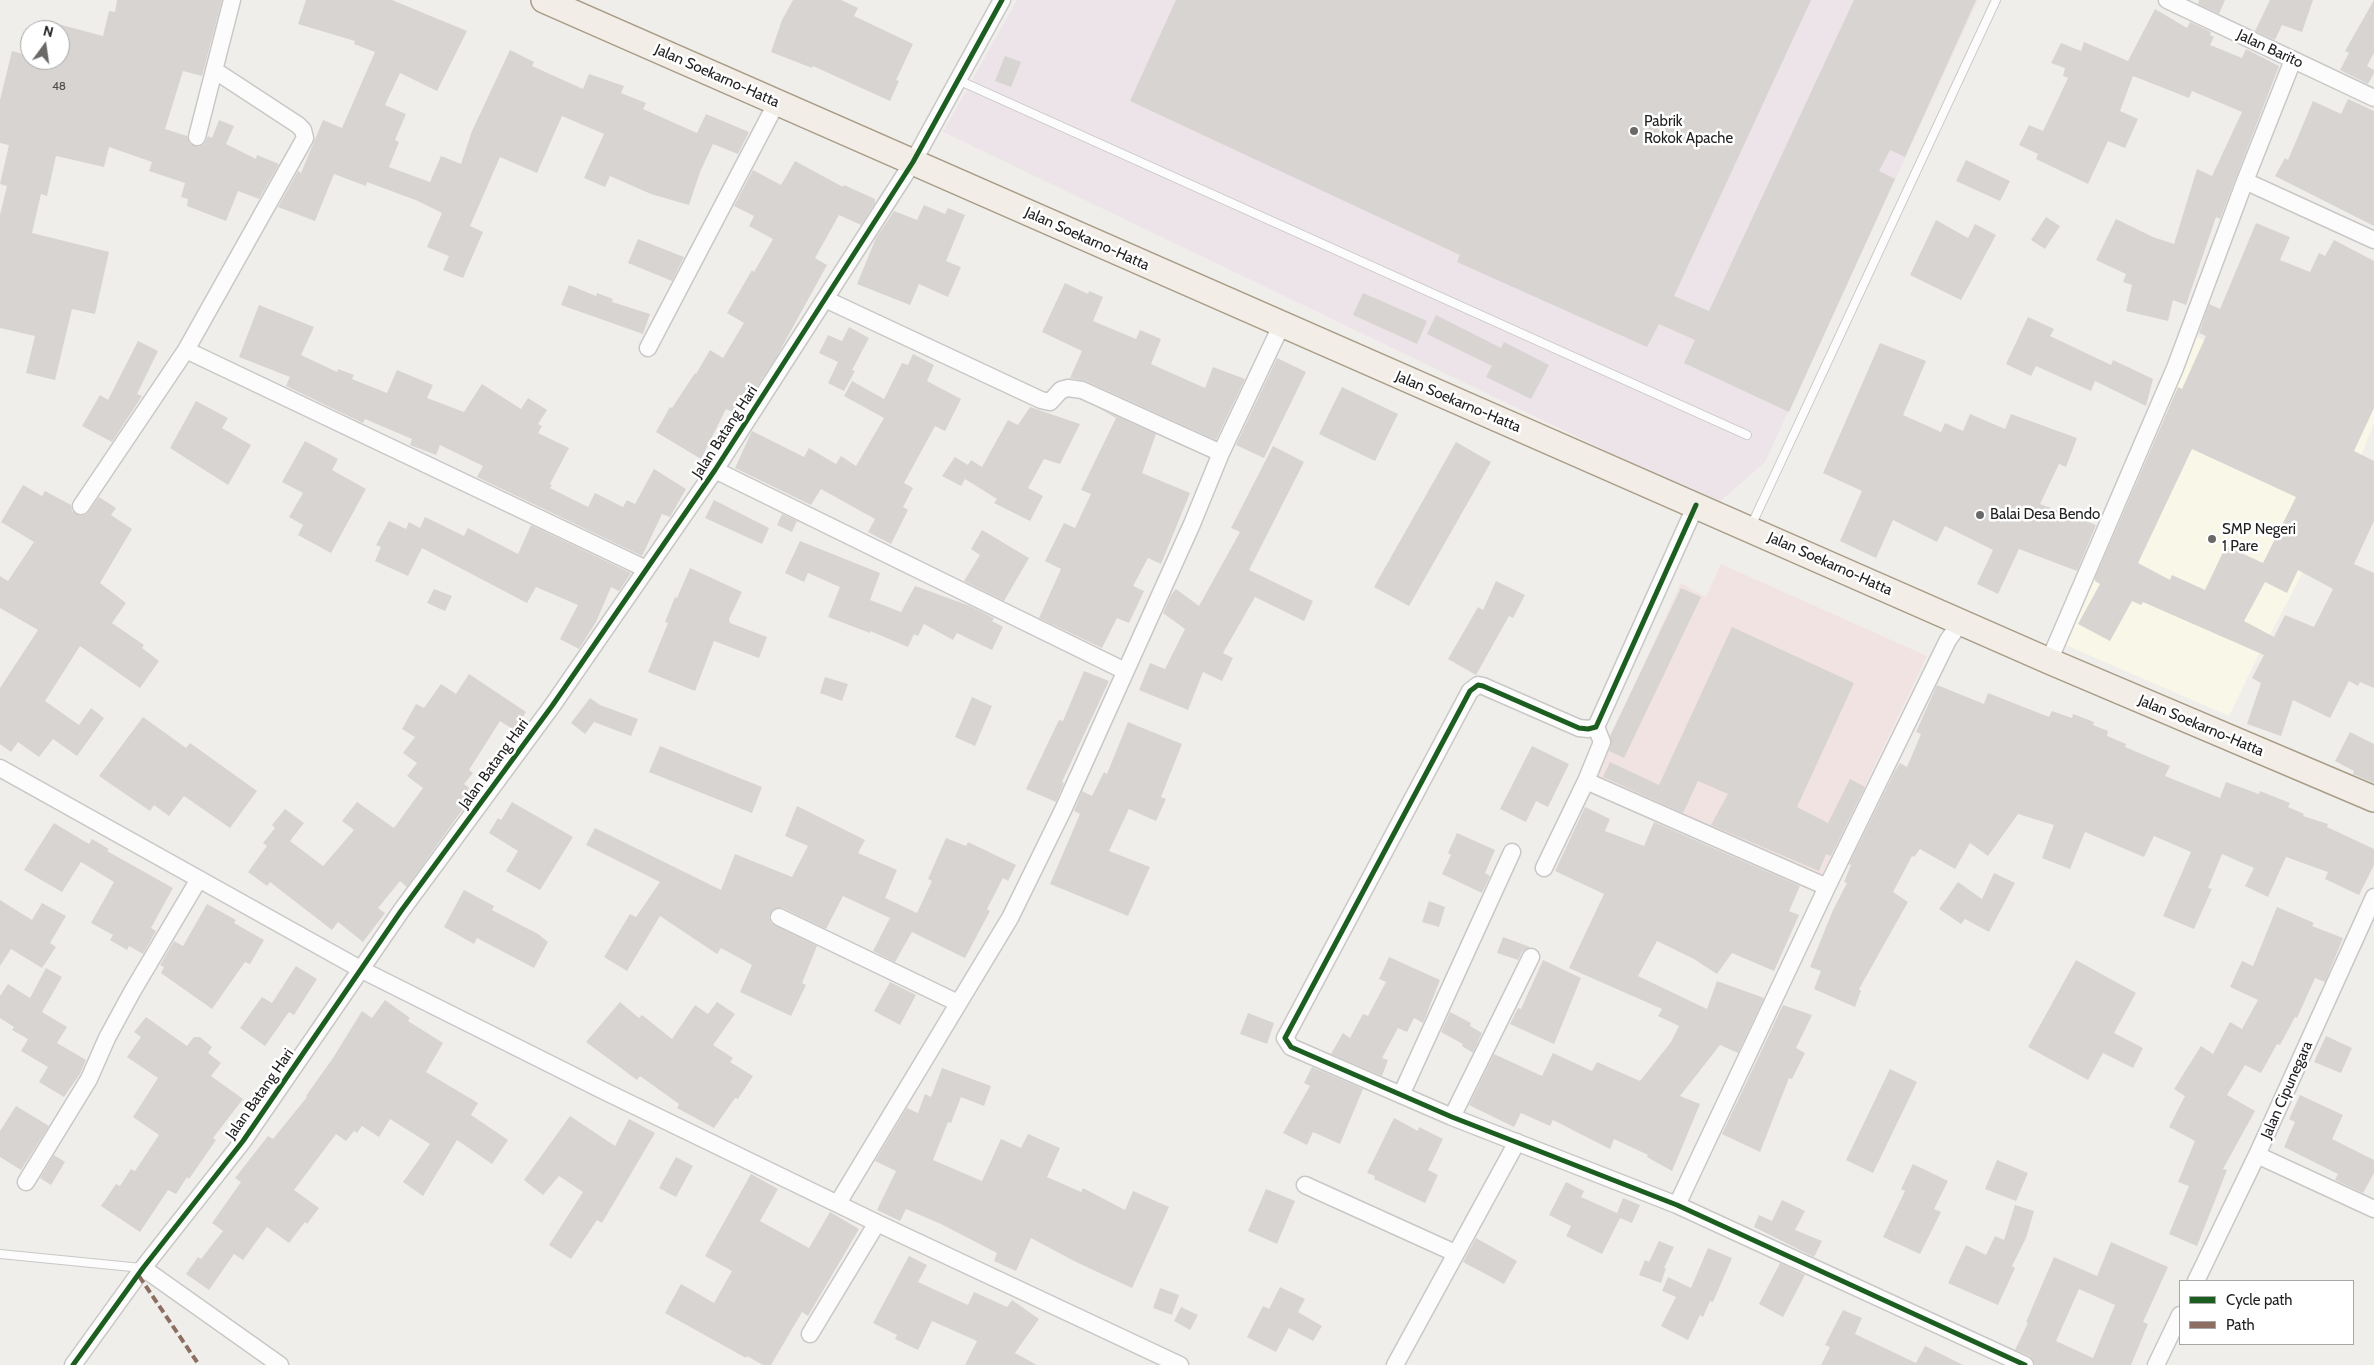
<!DOCTYPE html>
<html>
<head>
<meta charset="utf-8">
<style>
	body { margin:0 }
	#map { position:relative; width:2374px; height:1365px; overflow:hidden; background:#f0eeeb; font-family:Cabin,sans-serif }
	canvas { display:block }
	.legend { position:absolute; left:2179px; top:1280px; width:175px; height:65px; box-sizing:border-box; background:#fff; border:1px solid #a7a7a7; margin:0; padding:6px 9px; list-style:none; font-size:15px; color:#222 }
	.legend li { display:flex; align-items:center; gap:10px; height:25px }
	.legend b { width:25px; border:1px solid #a7a7a7 }
	.north { position:absolute; left:20px; top:20px; width:50px; height:50px; box-sizing:border-box; background:#fff; border:1px solid #a7a7a7; border-radius:50%; rotate:14deg; font-size:14px; font-weight:700; line-height:20px; text-align:center; color:#222 }
	.north::after { content:''; display:block; margin:auto; width:18px; height:22px; background:#6a6968; clip-path:polygon(50% 0,100% 100%,50% 72%,0 100%) }
</style>
</head>
<body>
<div id="map">
<canvas width="2374" height="1365"></canvas>
<ul class="legend">
<li><b style="height:6px;background:#1b5e20"></b>Cycle path</li>
<li><b style="height:6px;background:#8d6e63"></b>Path</li>
</ul>
<div class="north">N</div>
</div>
<script>
const ctx = document.querySelector('canvas').getContext('2d');
ctx.lineJoin = 'round';
function fill(path, color) { ctx.fillStyle = color; ctx.fill(path, 'evenodd'); }
const toPath = rows => new Path2D(rows.map(r => 'M' + r).join(''));
function strokePath(path, color, width, dash) { ctx.strokeStyle = color; ctx.lineWidth = width; ctx.lineCap = dash ? 'butt' : 'round'; ctx.setLineDash(dash || []); ctx.stroke(path); }
function drawText(font, color, halo, rows, align = 'center') {
  ctx.font = font + ' Cabin,sans-serif'; ctx.lineWidth = 5; ctx.setLineDash([]); ctx.textBaseline = 'middle'; ctx.strokeStyle = halo; ctx.fillStyle = color; for (const [text, x, y, turn = 0] of rows) {
    ctx.save(); ctx.translate(x, y); ctx.rotate((+turn || 0) * Math.PI / 180); ctx.textAlign = isNaN(turn) ? turn : align; if (halo) ctx.strokeText(text, 0, 0); ctx.fillText(text, 0, 0); ctx.restore();
  }
}
const commercial = toPath([
	[1721,564,1927,656,1821,878,1592,777,1681,583,1706,597]
]);
const industrial = toPath([
	[1017,0,1978,0,1765,462,1717,504,943,132]
]);
const education = toPath([
	[2195,336,2269,369,2374,396,2374,423,2361,456,2287,603,2258,656,2229,716,2061,643]
]);
const building = toPath([
	[117,0,222,0,202,76,183,71,165,129,187,136,190,144,199,147,204,144,208,136,212,138,219,120,234,126,226,144,256,159,257,155,279,164,259,199,238,191,226,221,187,206,188,199,181,197,185,183,149,171,152,162,109,147,104,167,56,156,47,196,41,194,32,233,109,252,95,314,72,309,55,380,26,373,35,336,0,328,0,215,7,186,0,184,9,145,0,143,0,100,12,51,30,56,30,60,60,60,60,30,40,30,43,20,103,36,109,11,115,12],
	[306,0,392,0,467,31,437,91,400,73,385,105,406,114,395,140,399,142,389,167,430,182,441,156,461,164,472,131,510,50,534,62,532,66,583,89,589,74,624,86,621,93,646,103,643,109,697,133,706,114,749,132,738,154,713,144,700,172,689,205,651,194,610,176,605,187,584,178,604,134,562,116,537,173,500,157,470,226,483,232,463,278,443,270,449,256,427,247,442,213,418,201,367,182,366,186,334,174,315,221,278,207,298,171,301,173,323,120,342,128,375,52,354,44,355,41,298,24],
	[793,0,841,0,858,8,854,16,913,44,896,80,899,81,890,101,813,66,812,68,771,52,782,20],
	[1176,0,1811,0,1674,296,1709,311,1854,0,1976,0,1905,157,1890,150,1879,171,1895,179,1789,412,1684,363,1695,340,1659,324,1647,347,1457,262,1460,255,1130,101],
	[2199,0,2225,0,2219,14,2198,4],
	[2270,0,2313,0,2302,32,2282,25,2275,40,2255,31],
	[2374,0,2374,53,2367,66,2374,70,2374,73,2368,84,2340,70,2349,53,2345,51],
	[2155,9,2187,28,2190,22,2211,32,2210,35,2214,37,2210,45,2242,58,2246,49,2279,66,2220,219,2216,217,2186,305,2173,300,2168,321,2126,311,2132,285,2123,282,2126,274,2096,260,2116,219,2153,237,2174,244,2197,169,2212,176,2242,112,2192,91,2189,98,2133,76,2120,111,2138,119,2125,148,2108,141,2088,184,2036,159,2038,154,2019,145,2029,125,2043,131,2068,78,2063,76,2065,68,2051,63,2061,43,2081,51,2084,42,2128,61],
	[1005,56,1021,62,1011,87,995,81],
	[2348,99,2374,111,2374,226,2275,176,2285,158,2288,160,2313,101,2341,114],
	[1966,160,2010,181,2000,201,1956,181],
	[795,161,843,187,844,185,875,199,875,203,861,225,839,215,815,258,827,265,777,356,738,415,726,409,701,459,656,432,670,407,672,408,695,373,696,374,710,350,723,358,744,323,727,313,752,270,754,272,773,239,749,226,754,216,734,206,753,170,781,185],
	[924,205,945,214,948,208,965,215,946,261,961,267,948,297,919,284,910,305,857,284,876,238,894,211,917,220],
	[2046,217,2060,226,2045,249,2031,240],
	[1936,220,1968,238,1975,224,1996,235,1961,300,1910,275],
	[2256,223,2290,237,2280,260,2310,272,2319,253,2325,256,2334,240,2374,261,2374,408,2354,451,2374,461,2374,521,2354,564,2374,573,2374,688,2360,682,2358,686,2349,681,2330,718,2293,700,2281,736,2247,724,2261,683,2252,678,2264,655,2143,602,2141,605,2132,601,2110,641,2078,624,2100,584,2095,581,2095,578,2178,387,2182,389,2206,336,2199,333,2209,304,2220,309],
	[2192,449,2296,497,2263,563,2226,546,2205,590,2172,575,2170,580,2138,563],
	[2298,570,2333,589,2314,627,2285,615,2274,637,2244,621,2265,582,2287,593],
	[638,239,684,257,672,281,628,263],
	[1065,283,1088,294,1089,291,1103,297,1093,321,1136,339,1140,330,1161,339,1151,364,1205,388,1213,367,1245,379,1216,440,1086,381,1070,378,1082,351,1042,332],
	[569,285,596,296,597,293,613,299,612,302,650,314,643,334,561,305],
	[1363,293,1427,321,1417,344,1353,315],
	[259,305,314,327,301,355,337,372,338,369,354,375,352,379,387,393,397,370,433,385,427,398,464,412,482,384,521,409,528,398,547,410,538,424,542,426,538,433,569,448,550,484,552,485,550,488,588,507,595,493,623,507,627,500,635,504,654,469,686,489,670,517,662,514,642,556,477,477,483,466,440,445,436,455,410,445,412,439,365,419,363,423,286,386,290,377,239,357],
	[1436,315,1501,348,1504,342,1549,365,1531,399,1486,377,1492,366,1427,334],
	[2028,317,2054,329,2050,336,2111,365,2113,360,2153,379,2146,406,2095,381,2091,391,2036,366,2031,376,2006,364],
	[849,327,869,338,852,370,855,371,844,391,828,383,838,362,819,353,828,335,842,341],
	[138,341,158,351,137,394,142,396,112,442,82,426,100,395,108,400],
	[1880,343,1926,361,1903,415,1941,432,1945,423,1963,431,1970,414,2005,429,2011,414,2077,438,2066,467,2059,464,2040,504,2096,525,2077,571,2019,549,1998,594,1977,584,1993,550,1945,526,1937,542,1893,520,1876,558,1840,541,1862,491,1823,473],
	[913,354,934,365,927,381,961,399,945,431,935,426,904,483,913,488,903,507,908,510,891,544,868,532,875,519,821,489,811,505,735,468,752,431,804,457,809,448,836,464,841,456,856,466,884,418,844,396,852,381,884,399,902,363,908,365],
	[1277,358,1306,372,1264,458,1236,445],
	[1342,387,1398,414,1375,461,1319,434],
	[196,401,228,418,222,428,251,445,228,485,170,448],
	[1030,407,1080,424,1060,464,1044,459,1028,488,1043,496,1030,521,994,503,997,499,965,479,961,486,942,476,955,457,968,465,971,460,982,467,1008,420,1018,425],
	[1098,408,1156,434,1142,473,1190,493,1161,564,1148,558,1133,586,1144,591,1129,623,1117,618,1102,648,1039,618,1061,569,1045,561,1064,523,1075,528,1091,494,1081,490,1116,418],
	[305,441,338,459,332,470,366,489,331,553,298,535,303,525,289,517,303,493,282,482],
	[1456,442,1491,462,1409,606,1374,587],
	[1273,446,1304,462,1249,570,1313,601,1304,621,1255,597,1223,653,1233,658,1222,681,1203,672,1188,710,1139,690,1150,663,1165,669,1185,629,1163,613,1171,595,1176,589,1199,606,1240,532,1231,528],
	[23,485,42,496,45,491,71,505,72,511,80,516,87,514,99,497,116,508,111,515,132,529,100,583,126,603,112,623,144,645,142,648,159,661,140,688,80,646,45,701,79,725,91,708,104,718,77,756,53,739,39,757,18,742,11,752,0,744,0,688,38,630,0,608,0,576,8,581,34,542,1,522],
	[714,500,769,528,762,544,705,518],
	[782,514,797,521,792,532,777,525],
	[425,517,464,536,468,528,518,554,531,525,631,573,619,591,611,587,596,622,579,649,560,639,578,605,536,587,527,603,422,548,408,576,375,561,381,547,376,545,389,521,406,529,409,522,420,528],
	[982,530,1029,558,1004,601,964,581,980,555,971,549],
	[800,541,880,573,870,600,901,612,915,586,970,606,994,618,992,621,1003,627,992,650,957,633,953,640,924,624,918,636,914,634,908,647,870,631,870,633,828,617,840,587,808,573,804,582,785,573],
	[690,568,742,592,729,619,730,623,767,637,759,658,714,641,695,691,648,672,668,623,665,622,675,597,677,598],
	[1496,581,1525,595,1513,618,1509,616,1476,675,1448,659,1478,607,1483,610],
	[1681,588,1701,597,1624,758,1609,751,1611,745,1610,736],
	[434,589,452,596,445,611,427,603],
	[1732,627,1854,683,1797,807,1828,823,1850,779,1865,787,1831,856,1826,854,1819,871,1711,825,1728,794,1698,781,1683,813,1603,777,1610,762,1659,785],
	[1084,671,1109,681,1062,782,1064,783,1056,802,1026,789,1059,720,1063,721],
	[469,674,526,712,514,730,500,721,469,770,473,773,464,784,475,792,407,887,400,881,378,908,385,913,363,942,338,922,332,930,270,882,267,886,248,872,267,846,263,843,275,828,272,825,285,809,304,823,290,841,323,866,354,830,342,821,357,802,394,828,423,788,407,776,417,763,403,753,415,737,402,729,416,704,424,708,441,684,456,694],
	[825,677,848,684,842,701,820,693],
	[1937,685,1984,704,1988,693,2049,717,2052,711,2072,718,2073,714,2094,722,2093,725,2108,731,2107,736,2126,744,2125,747,2170,766,2165,776,2220,798,2226,782,2259,794,2260,791,2290,803,2288,807,2304,814,2303,816,2328,824,2327,827,2374,849,2374,865,2359,895,2325,879,2328,872,2286,857,2268,897,2245,886,2254,868,2222,854,2208,888,2212,889,2194,929,2163,916,2191,852,2154,836,2144,857,2085,832,2070,869,2042,858,2054,825,2018,814,1988,856,1970,843,1955,869,1920,849,1914,857,1912,856,1893,892,1908,902,1859,989,1861,991,1855,1007,1814,989,1821,971,1810,967,1833,910,1847,883,1844,882,1851,865,1849,864,1895,771,1900,763,1907,767,1921,734,1916,732],
	[972,697,992,706,975,746,955,737],
	[590,698,600,705,638,719,631,736,594,722,585,734,571,723],
	[143,717,186,748,190,743,257,791,230,828,184,796,169,816,154,805,150,811,99,776],
	[1128,722,1182,744,1161,797,1166,799,1156,821,1129,809,1109,851,1150,867,1128,916,1050,884,1080,814,1074,811,1082,791,1092,796,1104,772,1107,774],
	[2350,732,2374,744,2374,783,2353,774,2354,771,2335,761],
	[660,746,762,787,752,813,649,772],
	[1532,746,1569,764,1548,807,1536,801,1526,822,1500,809],
	[512,802,573,837,540,890,506,871,518,851,489,833,498,818,501,820],
	[797,806,865,840,858,853,897,870,885,898,917,913,932,881,928,879,946,838,966,846,968,842,1016,865,1008,881,1003,878,987,909,990,911,965,958,912,932,895,962,873,951,890,918,843,896,826,929,783,908,774,909,769,917,771,923,817,946,802,983,806,985,791,1016,740,992,752,965,721,948,717,954,660,916,627,971,604,957,630,914,636,917,660,882,586,845,595,828,721,890,735,854,792,877,808,846,785,836],
	[1585,807,1610,819,1605,831,1644,846,1654,822,1800,886,1789,911,1799,915,1774,971,1732,953,1717,974,1694,959,1657,941,1638,976,1707,1009,1717,981,1764,998,1738,1053,1720,1045,1680,1096,1700,1104,1672,1171,1647,1157,1648,1155,1614,1139,1610,1149,1553,1120,1550,1126,1521,1113,1514,1127,1469,1105,1494,1054,1542,1076,1553,1053,1592,1071,1597,1062,1640,1081,1671,1042,1679,1026,1658,1016,1662,1009,1569,968,1604,894,1555,871],
	[54,823,89,844,92,839,109,849,107,851,173,888,151,928,156,931,143,954,129,946,127,950,110,940,113,935,91,923,114,882,81,862,62,892,24,870],
	[1457,833,1495,850,1485,873,1490,876,1482,893,1442,874,1451,855,1448,853],
	[1994,873,2015,883,1989,932,1965,919,1961,924,1939,909,1958,882,1982,899],
	[464,890,494,906,492,910,538,934,548,942,534,968,477,938,474,944,444,927],
	[0,900,32,920,42,903,66,916,50,943,56,947,42,968,11,949,0,966],
	[1429,901,1445,907,1439,927,1422,922],
	[207,904,236,920,234,923,264,940,250,964,245,962,212,1009,161,973,164,967,160,965,174,941,183,946],
	[2277,907,2314,923,2312,926,2343,938,2325,982,2315,978,2297,1018,2295,1017,2280,1045,2277,1044,2261,1073,2245,1065,2227,1095,2255,1111,2223,1169,2227,1170,2197,1246,2169,1234,2189,1186,2178,1182,2195,1141,2169,1127,2185,1096,2174,1089,2201,1046,2213,1054,2230,1022,2242,1029,2258,1000,2230,987,2242,961,2253,966],
	[1503,937,1530,947,1522,952,1518,960,1497,953],
	[1389,957,1440,980,1423,1023,1414,1018,1407,1032,1398,1028,1382,1058,1388,1060,1382,1076,1331,1054,1343,1033,1350,1038,1363,1014,1368,1016,1386,982,1379,979],
	[1543,960,1581,978,1554,1044,1510,1024,1518,1008,1521,1009],
	[2076,960,2136,993,2114,1033,2143,1048,2133,1068,2103,1053,2088,1080,2028,1047],
	[296,966,317,979,294,1015,289,1012,265,1046,240,1028,262,997,272,1003],
	[46,968,62,977,42,1012,67,1027,57,1043,86,1060,80,1074,64,1097,39,1082,48,1067,21,1051,28,1039,12,1030,14,1027,0,1018,0,996,8,984,30,998],
	[890,982,916,995,900,1025,874,1011],
	[385,1000,410,1018,408,1021,443,1043,426,1072,478,1103,471,1115,508,1140,492,1164,457,1140,423,1196,403,1182,430,1144,390,1119,379,1137,362,1126,357,1133,354,1131,346,1141,336,1134,294,1190,319,1208,307,1224,305,1222,289,1243,267,1227,243,1260,234,1254,209,1290,186,1274,198,1257,201,1259,223,1231,212,1223,241,1182,235,1178,268,1136,273,1139,307,1097,306,1096,333,1058,362,1011,372,1018],
	[620,1002,639,1018,642,1015,672,1039,695,1005,708,1014,717,1002,735,1014,713,1045,733,1058,730,1062,753,1076,738,1099,735,1098,714,1128,677,1108,679,1104,640,1076,637,1080,586,1042],
	[1783,1005,1812,1015,1796,1048,1805,1053,1792,1079,1789,1078,1760,1152,1722,1134],
	[1450,1012,1471,1023,1470,1026,1482,1033,1473,1053,1462,1046,1463,1044,1441,1032],
	[1248,1013,1274,1023,1267,1044,1240,1034],
	[146,1017,187,1046,194,1037,200,1037,212,1047,208,1053,221,1063,211,1076,243,1099,213,1138,216,1140,189,1179,187,1177,176,1194,168,1190,140,1232,101,1206,116,1184,120,1186,131,1169,135,1171,159,1135,133,1117,158,1078,127,1057,141,1037,134,1032],
	[2326,1036,2352,1048,2341,1073,2314,1062],
	[1312,1067,1363,1089,1340,1144,1313,1132,1307,1145,1283,1133,1310,1086,1304,1083],
	[942,1068,991,1086,984,1106,961,1097,951,1123,948,1122,933,1160,982,1181,1001,1139,1021,1148,1028,1134,1060,1148,1047,1177,1081,1192,1083,1188,1125,1210,1133,1191,1169,1207,1132,1288,1076,1262,1031,1238,1016,1271,994,1261,997,1253,941,1224,906,1209,900,1221,877,1210,896,1171,875,1161,907,1108,918,1113,925,1094,931,1097],
	[1890,1069,1917,1082,1873,1173,1846,1160],
	[2300,1095,2343,1115,2332,1139,2374,1160,2374,1173,2363,1193,2335,1180,2338,1174,2284,1147,2295,1122,2289,1119],
	[16,1106,49,1126,21,1170,0,1157,0,1131],
	[570,1116,615,1146,629,1119,655,1133,602,1223,597,1220,571,1259,549,1245,583,1192,559,1176,543,1195,524,1180],
	[1394,1118,1418,1131,1419,1127,1443,1139,1428,1170,1438,1175,1425,1203,1374,1179,1375,1176,1367,1173],
	[54,1155,65,1162,51,1185,40,1178],
	[676,1157,693,1166,676,1197,659,1188],
	[1997,1160,2028,1173,2016,1201,1985,1189],
	[1913,1164,1948,1181,1934,1209,1941,1212,1920,1254,1883,1237,1905,1191,1901,1189],
	[751,1174,778,1189,760,1221,809,1248,830,1212,859,1229,808,1316,802,1312,771,1365,763,1365,747,1356,746,1358,665,1313,681,1284,714,1303,732,1271,705,1256],
	[1566,1182,1584,1191,1581,1197,1617,1213,1623,1198,1640,1205,1632,1223,1620,1218,1602,1254,1566,1236,1571,1226,1549,1215],
	[1266,1189,1295,1201,1277,1244,1248,1231],
	[1782,1200,1805,1211,1795,1230,1822,1241,1814,1257,1754,1227,1759,1215,1772,1221],
	[2015,1205,2034,1211,2026,1238,2012,1266,2015,1268,1998,1305,1948,1283,1966,1245,1986,1255,1995,1236,2004,1240],
	[1476,1238,1517,1261,1504,1284,1463,1262],
	[1659,1241,1674,1247,1664,1268,1666,1268,1661,1283,1639,1275,1645,1260,1649,1262],
	[2111,1242,2168,1267,2143,1322,2148,1324,2131,1365,2035,1365,2030,1356,2015,1350,2028,1323,2026,1322,2054,1257,2097,1276],
	[2079,1289,2115,1305,2093,1358,2056,1341],
	[1708,1248,1732,1258,1713,1302,1710,1301,1703,1317,1700,1315,1688,1340,1661,1326,1676,1297,1662,1291,1668,1277,1691,1288],
	[909,1256,927,1265,918,1282,968,1305,974,1292,1007,1307,1012,1300,1039,1319,1015,1353,1037,1365,965,1365,977,1341,932,1321,918,1350,895,1339,897,1335,873,1323],
	[1780,1263,1805,1275,1783,1317,1759,1304],
	[1280,1287,1305,1299,1298,1312,1322,1326,1313,1341,1289,1328,1276,1352,1247,1337,1263,1306,1269,1309],
	[1160,1288,1179,1295,1172,1315,1153,1308],
	[1181,1307,1198,1315,1190,1330,1174,1321],
	[1843,1310,1862,1318,1855,1334,1916,1363,1925,1346,1963,1365,1821,1365,1830,1347,1825,1345]
]);
const service = toPath([
	[958,80,1747,435],
	[1751,526,1996,0],
	[0,1254,142,1268]
]);
const minor = toPath([
	[2167,0,2374,98],
	[197,137,232,0],
	[2245,181,2374,240],
	[825,299,1041,400,1050,402,1061,390,1068,388,1082,390,1221,453],
	[648,348,777,102],
	[186,350,646,569],
	[715,470,1125,671],
	[1696,505,1596,727,1588,729,1579,728,1483,686,1478,685,1470,691,1285,1038,1291,1047,1452,1117,1677,1205,2025,1365],
	[81,506,186,350,305,138,303,130,298,125,214,70],
	[2049,661,2175,368,2245,181,2293,60],
	[1596,727,1602,742,1586,781,1827,887],
	[0,768,362,970,600,1089,877,1223,1180,1365],
	[1544,868,1586,781],
	[779,917,958,1003],
	[1401,1095,1512,852],
	[1452,1117,1531,957],
	[2257,1155,2374,1209],
	[26,1182,89,1079,107,1038,132,992,199,879],
	[1305,1185,1455,1253],
	[838,1203,1010,918,1063,810,1192,524,1221,453,1281,326],
	[1677,1205,1827,887,1948,640,1961,622],
	[143,1268,280,1365],
	[2196,1281,2257,1155,2374,897],
	[810,1334,877,1223],
	[73,1365,143,1268,243,1141,401,911,552,706,715,470,913,162,1002,0],
	[1395,1365,1517,1142],
	[2156,1365,2180,1315]
]);
const primary = toPath([
	[544,0,2049,661,2374,799]
]);
const quiet = toPath([
	[139,1276,199,1365]
]);
const cycleway = toPath([
	[1696,505,1596,727,1588,729,1579,728,1483,686,1478,685,1470,691,1285,1038,1291,1047,1452,1117,1677,1205,2025,1365],
	[73,1365,143,1268,243,1141,401,911,552,706,715,470,913,162,1002,0]
]);
const markers = [
	[1634,131,5,"#6a6968"],
	[1980,515,5,"#6a6968"],
	[2212,539,5,"#6a6968"]
];
const numberNames = [
	["48",59,86]
];
const streetNames = [
	["Jalan Barito",2270,49,25],
	["Jalan Soekarno-Hatta",717,76,24],
	["Jalan Soekarno-Hatta",1087,239,24],
	["Jalan Soekarno-Hatta",1458,402,23],
	["Jalan Batang Hari",725,432,-57],
	["Jalan Soekarno-Hatta",1830,564,24],
	["Jalan Soekarno-Hatta",2201,726,23],
	["Jalan Batang Hari",494,764,-54],
	["Jalan Cipunegara",2287,1090,-66],
	["Jalan Batang Hari",260,1094,-55]
];
const poiNames = [
	["Pabrik",1644,122],
	["Rokok Apache",1644,139],
	["Balai Desa Bendo",1990,515],
	["SMP Negeri",2222,530],
	["1 Pare",2222,547]
];
fill(commercial, '#f1e3e1');
fill(industrial, '#ede4e9');
fill(education, '#f8f7e8');
fill(building, '#d7d4d2');
strokePath(service, '#c9c8c7', 10);
strokePath(minor, '#c9c8c7', 19);
strokePath(primary, '#a79c86', 28);
strokePath(service, '#fdfcfc', 8);
strokePath(minor, '#fdfcfc', 16);
strokePath(primary, '#f3ede7', 25);
strokePath(quiet, '#8d6e63', 4, [8, 4]);
strokePath(cycleway, '#1b5e20', 5);
for (const [x, y, r, color] of markers) { const dot = new Path2D(); dot.arc(x, y, r, 0, 2 * Math.PI); ctx.fillStyle = color; ctx.fill(dot); strokePath(dot, '#fff', 2); }
drawText('12px', '#4f4e4e', null, numberNames);
drawText('15px', '#222', '#fff', streetNames);
drawText('15px', '#222', '#fff', poiNames, 'left');
</script>
</body>
</html>
